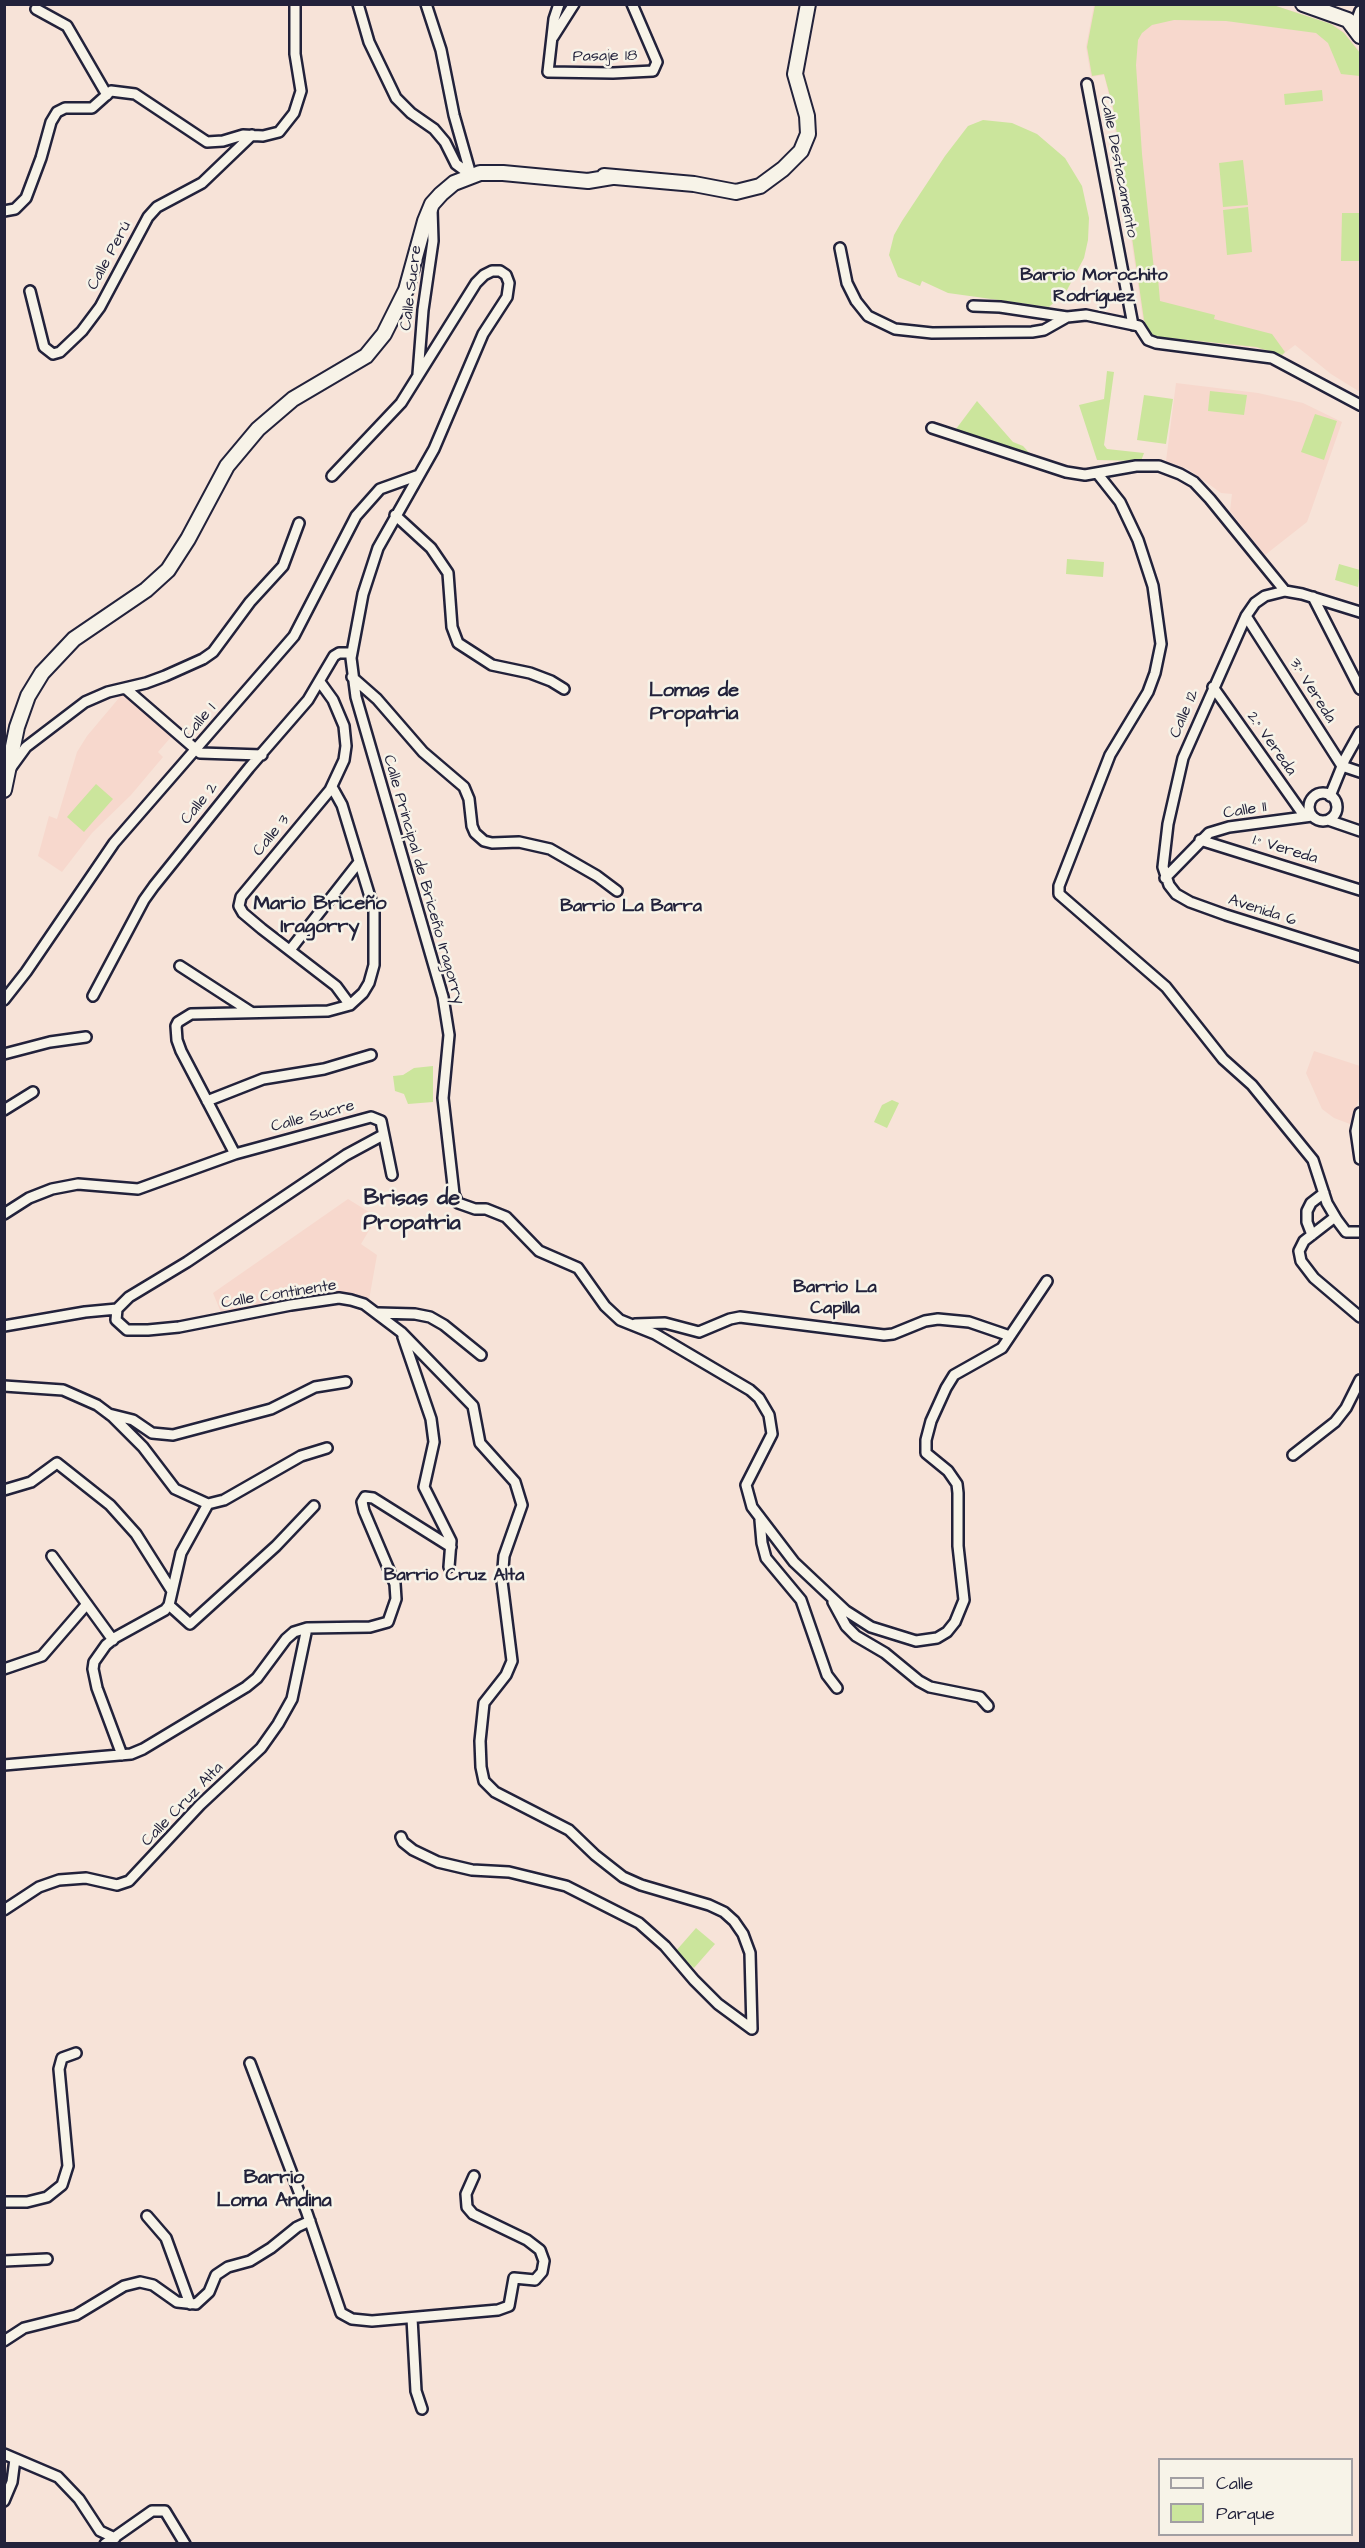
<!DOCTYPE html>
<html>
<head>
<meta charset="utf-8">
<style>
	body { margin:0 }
	#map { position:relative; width:1365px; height:2548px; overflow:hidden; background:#f7e3d8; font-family:"Architects Daughter",sans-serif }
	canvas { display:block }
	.frame { position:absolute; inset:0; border:6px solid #22223b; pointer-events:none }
	.legend { position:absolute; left:1158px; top:2458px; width:195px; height:78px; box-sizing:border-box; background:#f7f3e8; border:2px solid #a29fa3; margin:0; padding:8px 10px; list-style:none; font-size:18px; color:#22223b }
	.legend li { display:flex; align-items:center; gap:12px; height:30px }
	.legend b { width:30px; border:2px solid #a29fa3 }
</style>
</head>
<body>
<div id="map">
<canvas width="1365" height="2548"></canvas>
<div class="frame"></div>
<ul class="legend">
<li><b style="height:8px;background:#f7f3e8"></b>Calle</li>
<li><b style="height:16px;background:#cbe59c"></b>Parque</li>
</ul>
</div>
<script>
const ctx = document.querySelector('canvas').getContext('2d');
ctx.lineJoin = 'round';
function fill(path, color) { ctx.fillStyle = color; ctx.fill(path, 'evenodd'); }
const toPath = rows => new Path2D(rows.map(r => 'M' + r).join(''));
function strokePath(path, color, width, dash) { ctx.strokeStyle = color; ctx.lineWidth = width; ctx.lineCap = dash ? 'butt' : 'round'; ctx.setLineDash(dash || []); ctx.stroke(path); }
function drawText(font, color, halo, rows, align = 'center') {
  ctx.font = font + ' "Architects Daughter",sans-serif'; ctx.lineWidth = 5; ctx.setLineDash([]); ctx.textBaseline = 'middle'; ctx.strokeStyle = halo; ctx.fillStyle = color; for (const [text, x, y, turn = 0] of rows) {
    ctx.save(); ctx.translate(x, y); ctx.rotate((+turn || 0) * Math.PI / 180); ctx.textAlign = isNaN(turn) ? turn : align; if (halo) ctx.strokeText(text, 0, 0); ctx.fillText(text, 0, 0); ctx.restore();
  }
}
const built = toPath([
	[1094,4,1273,5,1331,23,1345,32,1360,52,1360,392,1331,374,1295,345,1282,355,1256,348,1150,337,1143,320,1112,108,1104,75,1091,77,1086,47],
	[1176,383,1258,393,1303,403,1342,422,1307,522,1265,555,1230,511,1232,494,1221,493,1188,469,1166,461],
	[124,692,172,736,158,752,163,757,131,795,92,833,62,872,38,856,49,816,57,819,77,752,87,736],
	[1314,1051,1360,1066,1360,1096,1350,1124,1334,1118,1322,1109,1306,1073],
	[348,1199,377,1217,361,1244,377,1255,369,1300,350,1295,329,1294,222,1315,213,1293]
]);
const green = toPath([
	[1270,4,1331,24,1344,33,1360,53,1360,76,1341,74,1328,43,1316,33,1226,21,1174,20,1152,25,1142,33,1138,40,1136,65,1142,154,1154,270,1158,278,1160,301,1215,315,1214,319,1272,334,1285,352,1282,355,1256,347,1151,336,1144,320,1113,107,1104,74,1092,76,1087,47,1095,5],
	[1322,90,1323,101,1285,105,1284,94],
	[983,120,1012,123,1037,134,1065,158,1082,186,1089,218,1088,240,1084,258,1067,290,1049,307,948,293,922,281,920,286,898,277,889,255,894,235,902,221,945,156,968,126],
	[1243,160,1248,205,1223,207,1219,163],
	[1248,207,1252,252,1227,255,1223,210],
	[1342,213,1360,213,1360,261,1341,261],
	[1107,371,1114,372,1104,445,1107,449,1144,453,1141,461,1097,460,1079,405,1104,399],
	[1210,391,1247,395,1244,415,1208,411],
	[1144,395,1173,399,1166,444,1137,440],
	[977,401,1013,442,1023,446,1034,458,956,429],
	[1315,414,1337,421,1324,460,1301,452],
	[1067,559,1104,562,1103,577,1066,574],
	[1339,564,1360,570,1358,587,1335,580],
	[96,784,113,799,84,832,67,817],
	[433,1066,433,1102,408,1104,404,1094,395,1091,393,1076,403,1075,414,1068],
	[892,1100,899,1103,887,1128,874,1122,882,1105],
	[696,1928,715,1944,694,1968,675,1952]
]);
const street = toPath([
	[358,4,369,42,396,98,411,113,434,129,445,142,456,164,471,175],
	[426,4,441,50,454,115,471,175],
	[559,4,554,19,548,72,613,73,653,71,657,62,632,4],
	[36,9,67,26,107,95],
	[1354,27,1360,11],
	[553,37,574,4],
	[1087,84,1133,325],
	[4,211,15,209,26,198,41,158,51,122,57,112,65,108,92,108,111,91,135,94,207,142,223,141,243,135,263,136,279,132,294,113,301,91,295,54,295,4],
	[840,248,847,283,856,301,868,316,895,329,932,333,1032,332,1044,330,1067,317,1086,315,1139,326,1148,340,1156,343,1272,358,1360,405],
	[30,291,44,347,53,354,60,352,82,331,100,307,148,217,157,207,202,183,252,135],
	[973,306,1000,307,1067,317],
	[418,374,423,310,433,241,432,209],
	[932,428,1066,472,1085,475,1136,466,1159,466,1180,474,1194,482,1210,499,1285,591],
	[1097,473,1120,502,1138,540,1153,586,1161,644,1155,673,1148,692,1110,755,1059,886,1059,894,1166,987,1223,1059,1252,1085,1313,1160,1327,1203,1337,1220,1346,1232,1360,1232],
	[332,476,401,403,476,283,484,275,492,271,500,271,506,275,509,283,507,297,483,334,434,449,378,548,363,594,351,658,356,697,443,997,449,1035,443,1098,454,1194,458,1203,475,1209,486,1209,506,1217,539,1251,578,1268,605,1306,620,1320,655,1334,750,1390,759,1398,769,1415,772,1434,746,1485,752,1507,794,1562,846,1611,871,1627,916,1641,937,1638,947,1632,955,1622,964,1600,958,1546,958,1493,957,1484,948,1471,926,1453,926,1440,931,1421,946,1388,954,1375,1002,1348,1047,1281],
	[395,515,431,548,448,573,452,627,458,643,492,665,530,673,551,681,564,689],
	[1313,597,1360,689],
	[1360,612,1302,594,1285,591,1265,596,1255,603,1246,616,1183,758,1168,824,1163,867,1169,885,1176,894,1190,902,1226,915,1360,957],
	[1246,616,1342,766,1360,772],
	[352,677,377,699,423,752,464,787,469,799,472,826,475,833,484,841,492,843,519,842,550,849,597,876,617,891],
	[320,682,333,700,344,726,346,746,344,760,330,790,241,897,239,906,243,913,262,929,336,986,350,1005],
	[1213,687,1305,817],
	[125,688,200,753,262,755],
	[10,769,26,747,85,702,108,692,146,683,165,676,203,659,213,652,250,602,283,566,299,523],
	'1309 807a14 14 0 1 1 28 0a14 14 0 1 1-28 0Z',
	[1330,796,1345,759,1360,732],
	[1328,820,1360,831],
	[1200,840,1360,890],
	[1165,878,1209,833,1229,827,1312,816],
	[290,950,359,862],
	[180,966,251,1012],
	[93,996,144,900,154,886,249,768,308,700,334,656,339,653,352,653],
	[4,1000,26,972,114,843,294,636,356,516,380,489,419,475],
	[4,1054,50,1042,86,1037],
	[207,1101,263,1079,324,1069,371,1055],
	[4,1110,33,1092],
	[1360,1113,1356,1131,1360,1159],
	[383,1135,346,1155,187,1262,129,1297,117,1309,116,1320,127,1330,148,1330,179,1327,291,1305,339,1298,351,1300,364,1304,401,1332,473,1406,480,1443,515,1482,522,1505,504,1556,502,1581,512,1661,506,1675,484,1703,480,1741,481,1767,484,1781,495,1792,569,1830,595,1855,623,1877,641,1885,709,1905,724,1912,734,1921,743,1934,750,1953,752,2029],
	[235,1154,181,1051,177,1040,176,1026,178,1022,191,1014,328,1011,350,1005,363,993,369,983,374,965,374,910,342,805,332,787],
	[4,1214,29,1198,52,1189,78,1184,138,1189,235,1154,371,1117,381,1121,392,1175],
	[1335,1217,1304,1241,1299,1251,1301,1261,1314,1278,1360,1317],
	[1312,1235,1307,1222,1307,1211,1311,1203,1324,1193],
	[378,1313,415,1314,430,1317,444,1325,481,1355],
	[635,1324,665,1323,699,1332,730,1319,740,1317,884,1335,893,1334,925,1321,938,1319,969,1322,1010,1336],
	[4,1326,85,1312,117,1309],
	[403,1337,431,1419,434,1442,424,1487,451,1541,449,1567],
	[4,1386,63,1390,97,1405,113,1417,143,1447,175,1489,208,1504],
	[109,1414,133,1420,152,1433,173,1435,271,1409,315,1387,346,1382],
	[1293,1455,1335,1422,1346,1408,1360,1380],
	[4,1490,31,1482,57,1463,110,1505,136,1534,172,1591],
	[208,1504,224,1500,301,1456,327,1448],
	[760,1520,762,1543,766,1558,801,1600,827,1675,837,1688],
	[52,1556,113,1640],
	[833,1602,846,1626,856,1636,885,1653,919,1681,930,1687,980,1697,988,1706],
	[169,1605,190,1624,276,1546,314,1506],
	[4,1669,42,1656,87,1604],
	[122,1755,97,1688,93,1669,94,1662,106,1645,116,1637,165,1610,169,1605,181,1553,208,1504],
	[4,1765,131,1754,143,1749,246,1687,257,1678,286,1639,294,1632,307,1628,370,1627,388,1622,396,1599,395,1584,364,1511,362,1502,365,1497,373,1498,451,1547],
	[401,1837,403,1842,413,1850,438,1862,472,1870,509,1872,566,1886,639,1923,665,1946,694,1980,718,2004,752,2029],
	[4,1910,39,1887,59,1880,86,1878,117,1885,129,1881,200,1805,261,1748,278,1724,292,1699,307,1628],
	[250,2063,307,2213,341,2313,352,2319,372,2321,498,2310,509,2306,514,2278,535,2280,542,2272,544,2261,540,2250,527,2240,473,2214,467,2207,466,2194,474,2176],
	[4,2202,27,2202,47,2197,62,2185,68,2166,59,2069,62,2058,76,2053],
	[147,2216,166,2238,190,2304],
	[4,2261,47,2259],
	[412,2318,416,2391,422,2409],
	[4,2341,24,2328,76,2315,124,2286,140,2282,153,2285,177,2302,196,2304,209,2292,216,2275,228,2267,250,2261,271,2248,297,2227,310,2221],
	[4,2454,58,2477,79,2499,100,2531,115,2538],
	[4,2501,12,2482,15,2459],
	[105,2544,152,2511,165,2511,185,2544]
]);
const secondary = toPath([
	[1303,4,1348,20,1360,36],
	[604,176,694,184,736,192,760,186,783,169,801,151,808,134,807,116,795,74,808,4],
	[4,790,17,727,28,696,42,673,74,639,146,590,168,570,188,539,227,466,258,429,293,399,366,356,384,334,406,290,425,221,432,204,441,194,454,183,480,173,503,173,588,181,612,177]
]);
const streetNames = [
	["Pasaje 18",605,57,-1],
	["Calle Destacamento",1118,167,79],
	["Calle Perú",110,256,-62],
	["Calle Sucre",412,288,-83],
	["3.° Vereda",1312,691,58],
	["Calle 12",1185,714,-67],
	["Calle 1",200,722,-50],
	["2.° Vereda",1271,744,55],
	["Calle 2",200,804,-51],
	["Calle 11",1245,811,-9],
	["Calle 3",272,836,-51],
	["1.° Vereda",1285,850,17],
	["Calle Principal de Briceño Iragorry",423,880,74],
	["Avenida 6",1262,911,18],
	["Calle Sucre",313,1117,-15],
	["Calle Continente",279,1295,-9],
	["Calle Cruz Alta",183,1805,-46]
];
const neighbourhoodNames = [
	["Barrio Morochito",1094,276],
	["Rodríguez",1094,297],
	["Barrio La Barra",631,907],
	["Barrio La",835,1288],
	["Capilla",835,1309],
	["Barrio Cruz Alta",454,1576]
];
const quarterNames = [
	["Lomas de",694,692],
	["Propatria",694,715],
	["Mario Briceño",320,905],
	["Iragorry",320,928],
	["Barrio",274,2179],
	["Loma Andina",274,2202]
];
const districtNames = [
	["Brisas de",412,1199],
	["Propatria",412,1224]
];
fill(built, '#f7d8cd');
fill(green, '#cbe59c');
strokePath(street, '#22223b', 14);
strokePath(secondary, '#22223b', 18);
strokePath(street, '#f7f3e8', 9);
strokePath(secondary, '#f7f3e8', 14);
drawText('16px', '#22223b', '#f7f3e8', streetNames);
drawText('bold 18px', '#22223b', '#f7f3e8', neighbourhoodNames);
drawText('bold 20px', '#22223b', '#f7f3e8', quarterNames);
drawText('bold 22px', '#22223b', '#f7f3e8', districtNames);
</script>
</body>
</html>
